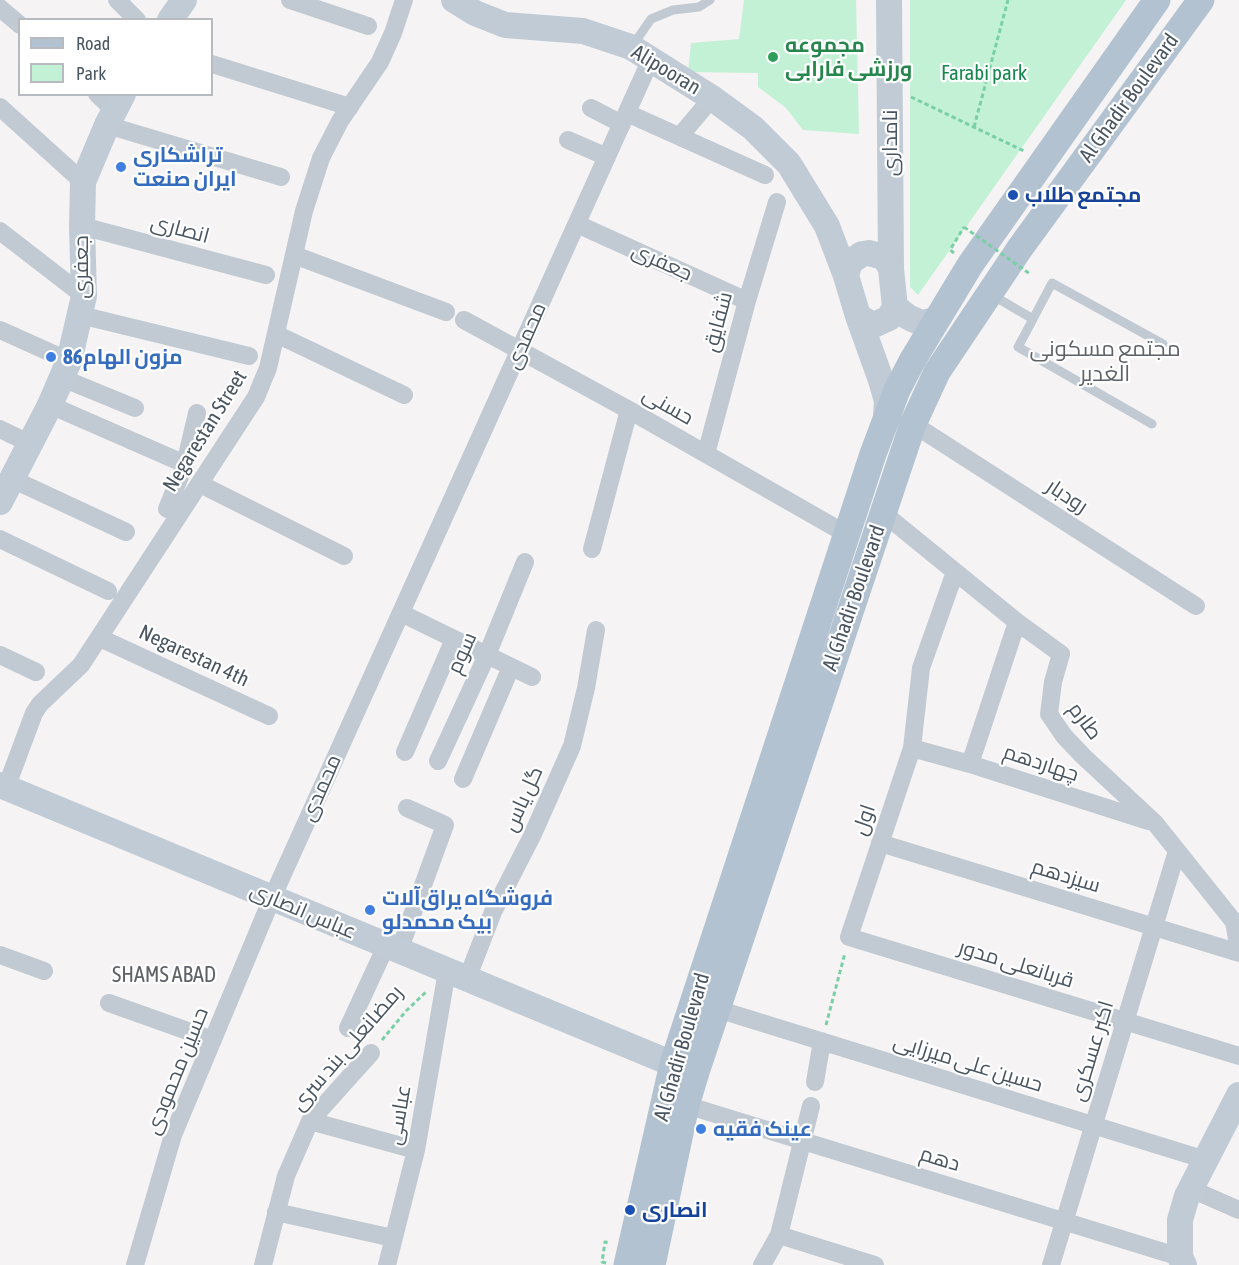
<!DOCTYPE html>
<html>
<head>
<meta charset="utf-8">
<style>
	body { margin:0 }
	#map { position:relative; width:1239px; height:1265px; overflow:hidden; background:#f5f3f3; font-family:"Asap Condensed",sans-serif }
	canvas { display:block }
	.legend { position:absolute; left:18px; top:18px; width:195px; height:78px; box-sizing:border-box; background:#fff; border:2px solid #b7bbc0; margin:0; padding:8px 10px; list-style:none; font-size:18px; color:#4a5661 }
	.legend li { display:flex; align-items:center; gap:12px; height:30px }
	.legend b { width:30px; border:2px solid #b7bbc0 }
</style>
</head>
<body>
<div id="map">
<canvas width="1239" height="1265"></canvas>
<ul class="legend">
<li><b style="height:8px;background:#b3c2d1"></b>Road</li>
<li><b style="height:16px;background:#c3f1d5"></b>Park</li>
</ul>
</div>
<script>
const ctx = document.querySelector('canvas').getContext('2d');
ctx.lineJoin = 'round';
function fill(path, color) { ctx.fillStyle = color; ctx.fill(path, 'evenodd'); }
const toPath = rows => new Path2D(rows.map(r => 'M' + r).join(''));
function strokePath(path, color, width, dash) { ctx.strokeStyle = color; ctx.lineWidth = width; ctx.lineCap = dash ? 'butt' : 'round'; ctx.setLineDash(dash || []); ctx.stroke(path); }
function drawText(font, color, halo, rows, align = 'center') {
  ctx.font = font + ' "Asap Condensed",Cairo,sans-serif'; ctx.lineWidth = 4.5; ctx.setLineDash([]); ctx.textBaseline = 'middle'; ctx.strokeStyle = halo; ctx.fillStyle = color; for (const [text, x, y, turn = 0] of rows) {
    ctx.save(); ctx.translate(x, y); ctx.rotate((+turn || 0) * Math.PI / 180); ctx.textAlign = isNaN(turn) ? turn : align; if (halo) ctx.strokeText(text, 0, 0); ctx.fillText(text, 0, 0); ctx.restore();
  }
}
const green = toPath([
	[744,0,856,0,859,134,803,130,786,108,758,87,758,73,688,72,691,43,739,39],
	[910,0,1126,0,918,295,910,287]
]);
const path = toPath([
	[911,97,1024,151],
	[974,127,1008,0],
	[954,253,950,250,964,227],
	[826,1025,845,953],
	[382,1040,406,1011,426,992],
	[606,1263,602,1262,605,1242,610,1243]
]);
const lane = toPath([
	[633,45,651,19,673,10,699,7,710,0],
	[992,295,1033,319,1052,283,1163,344],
	[1033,319,1018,347,1152,424]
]);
const street = toPath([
	[117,0,137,20],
	[290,0,368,26],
	[0,8,20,25],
	[212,64,350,107],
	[97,94,114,110],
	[0,107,83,182],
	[591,108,622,124],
	[627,113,765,175],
	[107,125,281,177],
	[680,136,712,98],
	[568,140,607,157],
	[577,224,747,301],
	[82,226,266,275],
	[0,231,84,296],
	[294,255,446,312],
	[80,315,249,356],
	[464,320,629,410,848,535],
	[0,330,69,361],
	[276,334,404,395],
	[62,378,135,408],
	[50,405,185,464],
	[913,424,1196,606],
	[0,429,29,443],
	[706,454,747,301,777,202],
	[12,479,126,532],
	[200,484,344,556],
	[167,509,185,464,197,413],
	[883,513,1017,622,1061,654,1053,682,1049,714,1064,736,1083,756,1155,823,1234,922,1239,950],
	[0,539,108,591],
	[592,549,629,410],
	[955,572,921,668,912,748,849,937,1239,1056],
	[401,613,532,677],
	[100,638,269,716],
	[0,655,36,672],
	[912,748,970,764,1148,821],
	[405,752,454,639],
	[438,761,487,655,525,562],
	[970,764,1017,622],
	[463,779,511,667],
	[6,788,34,713,40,704,81,665,256,397,268,368,304,211,321,158,340,121,380,62,393,33,404,0],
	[880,843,1239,953],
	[399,951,445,825,407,808],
	[0,955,44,971],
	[467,979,493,912,532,836,572,746,586,688,596,630],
	[109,1003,213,1040],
	[717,1009,1206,1160],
	[348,1028,386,946],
	[815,1082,822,1041],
	[686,1105,1180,1257],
	[310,1121,416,1150],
	[1191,1189,1239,1210],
	[276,1212,393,1238],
	[779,1235,875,1265],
	[135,1265,173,1135,272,898,651,59],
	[263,1265,286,1176,310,1121,371,1053],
	[387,1265,416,1150,447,971],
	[762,1265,779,1235,811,1106],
	[1051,1265,1177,851]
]);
const secondary = toPath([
	[454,0,475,13,505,25,583,31,631,47,712,98,753,128,789,164,827,226,846,276],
	[889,0,891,269],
	[170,20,184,0],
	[869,253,883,257,888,263,891,269,895,307,889,318,876,324,869,323,858,316,846,276,850,262,862,254,869,253],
	[895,307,908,317,921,323,936,320],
	[858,316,881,380,887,401,886,415],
	[0,502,50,405,69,361,84,296,82,226,83,182,107,125,123,94],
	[0,785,673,1064],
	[1184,1265,1180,1257,1180,1220,1187,1196,1239,1095]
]);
const primary = toPath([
	[627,1265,673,1064,873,454,897,390,912,361,970,265,1157,0],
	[652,1265,686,1105,697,1069,913,424,937,372,1020,248,1201,0]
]);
const pathBridge = toPath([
	[964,227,1030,274]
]);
const markers = [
	[773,57,6,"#2e9e5b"],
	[121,167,6,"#3f7fe0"],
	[1013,195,6,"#1a4fb4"],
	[51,357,6,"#3f7fe0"],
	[370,910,6,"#3f7fe0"],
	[701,1129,6,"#3f7fe0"],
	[630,1210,6,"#1a4fb4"]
];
const leisureNames = [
	["مجموعه",785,45],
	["ورزشی فارابی",785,69]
];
const streetNames = [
	["Alipooran",666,70,31],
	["Al Ghadir Boulevard",1129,98,-54],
	["نامداری",890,143,-90],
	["انصاری",180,229,15],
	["جعفری",662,262,24],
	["جعفری",81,267,-90],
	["شقایق",718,322,-75],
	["محمدی",526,336,-66],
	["حسنی",668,406,30],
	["Negarestan Street",205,431,-58],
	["رودبار",1067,496,33],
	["Al Ghadir Boulevard",854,598,-71],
	["سوم",462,653,-66],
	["Negarestan 4th",194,656,25],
	["طارم",1085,721,53],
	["چهاردهم",1041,763,18],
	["محمدی",321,788,-66],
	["گل یاس",523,799,-66],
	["اول",864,820,-71],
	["سیزدهم",1066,876,17],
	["عباس انصاری",303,911,23],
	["قربانعلی مدور",1016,964,17],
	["Al Ghadir Boulevard",682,1047,-74],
	["رمضانعلی بند سری",347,1048,-49],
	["اکبر عسکری",1092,1051,-73],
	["حسین علی میرزایی",968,1063,17],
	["حسین محمودی",177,1071,-68],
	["عباسی",399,1115,-80],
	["دهم",940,1159,17]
];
const parkNames = [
	["Farabi park",984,73]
];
const shopNames = [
	["تراشکاری",133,155],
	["ایران صنعت",133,179],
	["مزون الهام86",63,357],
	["فروشگاه یراق‌آلات",382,898],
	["بیک محمدلو",382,922],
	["عینک فقیه",713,1129]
];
const transitNames = [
	["مجتمع طلاب",1025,195],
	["انصاری",642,1210]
];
const neighbourhoodNames = [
	["مجتمع مسکونی",1105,349],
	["الغدیر",1105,374],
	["SHAMS ABAD",164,975]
];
fill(green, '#c3f1d5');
strokePath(path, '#7ad0a6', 3, [4.5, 3]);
strokePath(lane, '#c1cad2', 9);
strokePath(street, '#c1cad2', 18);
strokePath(secondary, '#c1cbd6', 26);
strokePath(primary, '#b3c2d1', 27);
strokePath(pathBridge, '#7ad0a6', 3, [4.5, 3]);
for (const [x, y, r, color] of markers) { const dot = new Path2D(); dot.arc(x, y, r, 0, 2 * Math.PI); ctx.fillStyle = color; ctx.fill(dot); strokePath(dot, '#fff', 2); }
drawText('bold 21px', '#27864d', '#fff', leisureNames, 'left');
drawText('21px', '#4a5661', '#fff', streetNames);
drawText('21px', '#17864f', '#fff', parkNames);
drawText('bold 21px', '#366cbe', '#fff', shopNames, 'left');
drawText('bold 21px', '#164399', '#fff', transitNames, 'left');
drawText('22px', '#5f6368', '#fff', neighbourhoodNames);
</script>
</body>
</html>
